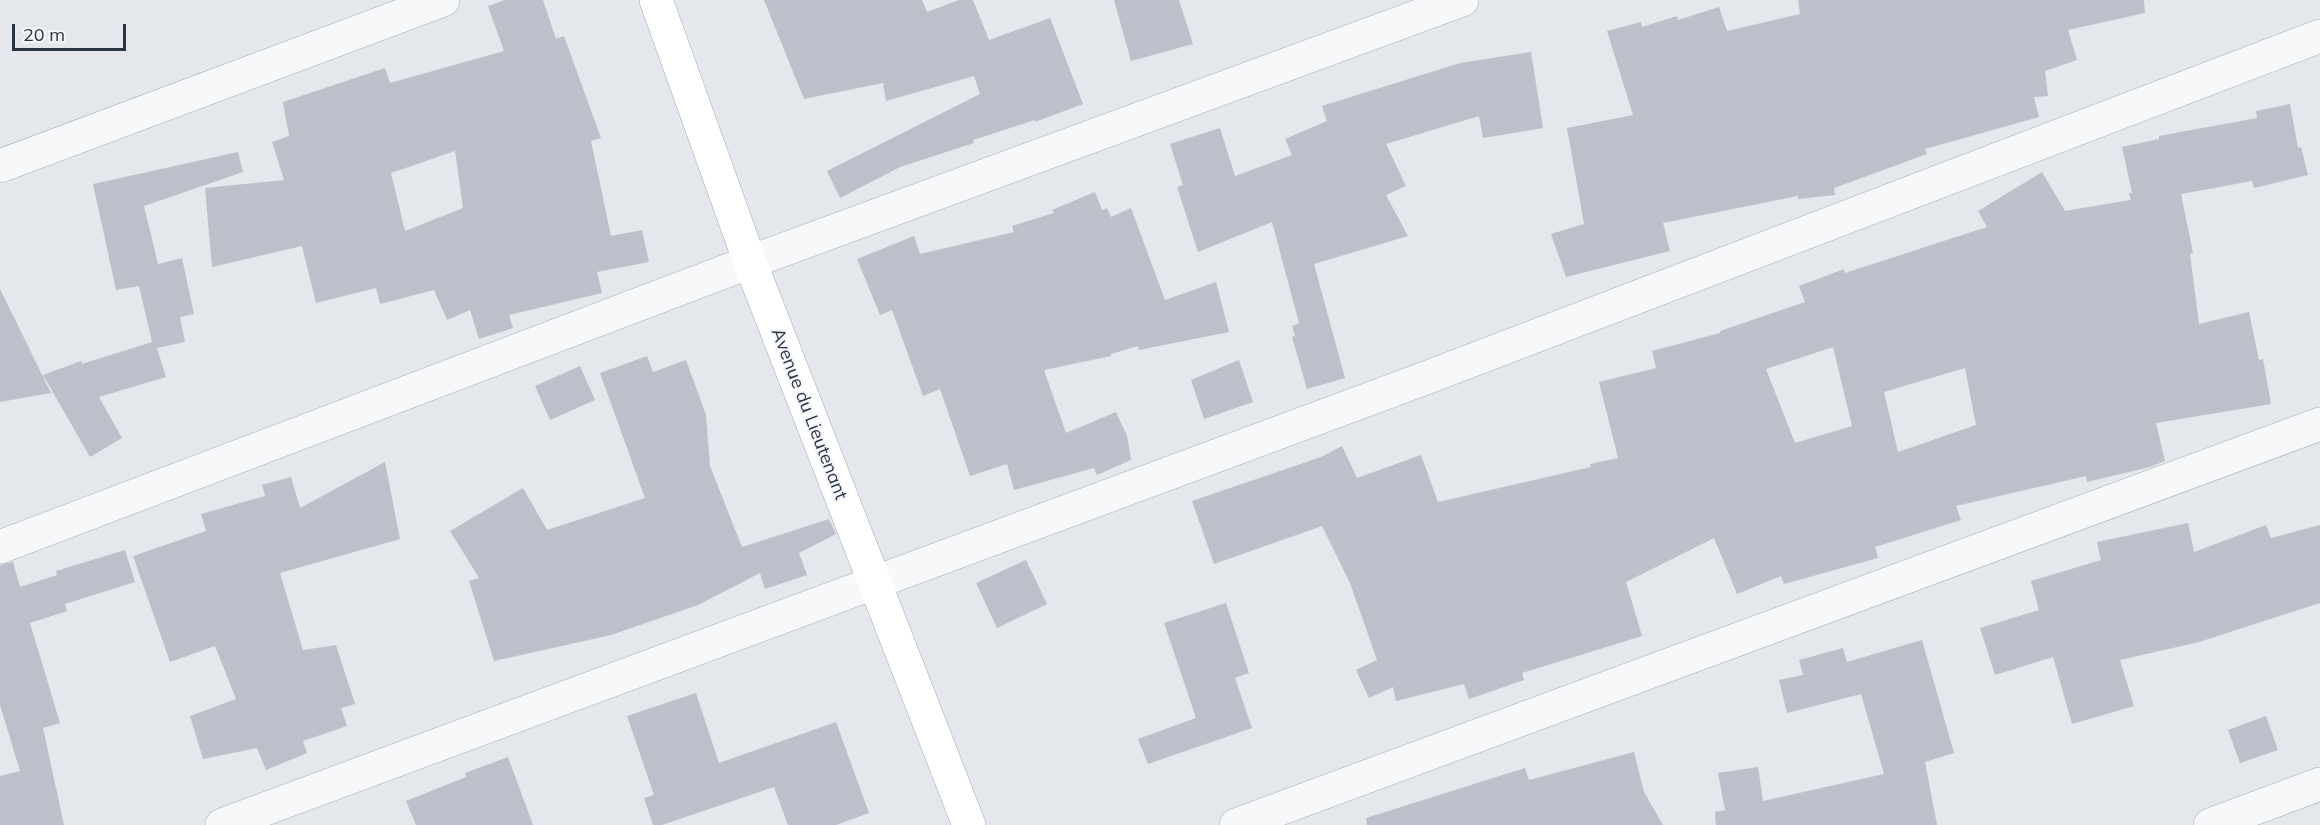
<!DOCTYPE html>
<html>
<head>
<meta charset="utf-8">
<style>
	body { margin:0 }
	#map { position:relative; width:2320px; height:825px; overflow:hidden; background:#e4e7ec; font-family:Mulish,sans-serif }
	canvas { display:block }
	.scale { position:absolute; left:12px; top:24px; width:114px; height:27px; box-sizing:border-box; border:3px solid #2b3445; border-top:0; padding-left:8px; font-size:18px; line-height:21px; white-space:nowrap; color:#2b3445; -webkit-text-stroke:4px #f4f6f9; paint-order:stroke }
</style>
</head>
<body>
<div id="map">
<canvas width="2320" height="825"></canvas>
<div class="scale">20 m</div>
</div>
<script>
const ctx = document.querySelector('canvas').getContext('2d');
ctx.lineJoin = 'round';
function fill(path, color) { ctx.fillStyle = color; ctx.fill(path, 'evenodd'); }
const toPath = rows => new Path2D(rows.map(r => 'M' + r).join(''));
function strokePath(path, color, width, dash) { ctx.strokeStyle = color; ctx.lineWidth = width; ctx.lineCap = dash ? 'butt' : 'round'; ctx.setLineDash(dash || []); ctx.stroke(path); }
function drawText(font, color, halo, rows, align = 'center') {
  ctx.font = font + ' Mulish,sans-serif'; ctx.lineWidth = 4.5; ctx.setLineDash([]); ctx.textBaseline = 'middle'; ctx.strokeStyle = halo; ctx.fillStyle = color; for (const [text, x, y, turn = 0] of rows) {
    ctx.save(); ctx.translate(x, y); ctx.rotate((+turn || 0) * Math.PI / 180); ctx.textAlign = isNaN(turn) ? turn : align; if (halo) ctx.strokeText(text, 0, 0); ctx.fillText(text, 0, 0); ctx.restore();
  }
}
const building = toPath([
	[505,0,543,0,556,39,564,36,601,138,591,141,611,236,642,230,649,262,597,272,602,293,509,315,513,328,479,339,470,310,447,320,434,290,380,304,376,288,316,303,302,246,212,267,205,188,284,180,272,142,289,136,283,102,385,68,390,83,504,51,488,6],
	[455,151,463,208,405,231,391,173],
	[764,0,922,0,927,12,959,0,973,0,989,40,1050,18,1083,104,1035,122,1035,120,973,140,974,143,900,167,840,198,827,171,980,94,974,76,886,101,883,83,804,99],
	[1114,0,1179,0,1193,44,1131,61],
	[1798,0,2144,0,2145,13,2068,30,2077,60,2045,71,2048,96,2034,97,2039,117,1925,149,1927,154,1834,188,1835,195,1798,199,1798,196,1663,223,1670,251,1566,277,1551,234,1584,224,1567,128,1633,115,1607,31,1641,22,1642,27,1677,16,1678,20,1719,7,1727,31,1800,14],
	[1531,52,1543,128,1483,138,1479,116,1386,144,1406,186,1386,195,1408,236,1314,264,1345,378,1307,389,1292,337,1295,336,1292,326,1299,323,1272,222,1198,252,1177,187,1183,185,1170,144,1220,128,1235,176,1292,155,1285,139,1327,121,1322,106,1460,63],
	[2290,104,2298,148,2301,147,2308,175,2254,188,2252,181,2181,194,2193,253,2190,254,2199,324,2249,312,2259,360,2263,359,2271,404,2156,423,2165,461,2150,467,2087,482,2086,476,1956,506,1961,520,1875,547,1878,558,1784,584,1781,576,1737,594,1714,538,1626,582,1642,636,1522,673,1524,680,1469,699,1464,684,1396,701,1393,687,1369,698,1356,670,1377,660,1350,583,1322,526,1214,564,1192,501,1321,457,1342,446,1357,478,1421,455,1438,502,1591,467,1590,464,1618,458,1599,382,1656,368,1652,351,1720,333,1720,331,1805,302,1799,286,1844,269,1845,273,1987,227,1978,211,2042,172,2065,211,2131,200,2129,193,2132,193,2122,147,2159,139,2159,136,2257,118,2256,111],
	[1833,347,1852,426,1795,443,1766,369],
	[1965,368,1976,425,1898,452,1884,392],
	[238,152,243,172,144,206,158,264,182,258,194,314,180,317,185,342,157,348,166,377,99,397,122,438,90,457,43,375,81,361,82,364,152,342,139,286,116,290,93,184],
	[1095,192,1102,210,1107,208,1111,217,1131,208,1165,300,1216,282,1229,332,1139,350,1138,346,1111,354,1111,356,1044,370,1066,433,1116,412,1127,436,1131,460,1097,475,1094,468,1014,490,1007,464,970,476,940,389,923,396,892,310,880,315,857,259,914,236,920,254,1014,232,1012,226,1054,213,1052,210],
	[0,289,51,393,0,402],
	[647,356,653,372,686,360,706,415,710,466,742,547,829,519,836,534,799,553,807,575,765,589,760,573,698,605,611,635,494,661,469,581,479,578,450,531,523,488,547,530,645,498,600,373],
	[1239,360,1253,402,1204,419,1191,380],
	[580,366,595,400,550,420,535,386],
	[385,462,400,539,280,573,303,650,336,645,355,704,341,708,347,726,303,741,307,753,266,770,257,748,203,759,190,716,236,699,215,646,170,662,133,556,206,531,201,514,265,496,262,485,291,477,300,508],
	[2188,523,2194,552,2266,525,2271,538,2320,525,2320,603,2199,642,2120,660,2134,706,2072,724,2053,657,1995,675,1980,628,2039,610,2031,581,2101,560,2097,542],
	[125,550,135,582,65,604,67,611,30,623,60,723,43,728,64,825,0,825,0,776,20,771,0,705,0,565,13,562,20,587,57,575,56,571],
	[1026,560,1047,604,997,628,976,583],
	[1226,603,1249,673,1235,678,1252,728,1148,764,1138,739,1196,718,1164,623],
	[1922,640,1954,753,1925,762,1937,825,1716,825,1715,812,1725,810,1718,773,1758,767,1763,801,1884,774,1861,694,1787,713,1779,680,1803,675,1799,660,1843,648,1847,662],
	[696,693,719,763,836,722,869,813,836,825,788,825,774,787,662,825,653,825,644,798,654,795,627,716],
	[2266,716,2278,750,2240,763,2228,730],
	[1634,752,1644,792,1663,825,1367,825,1366,818,1525,768,1529,780],
	[508,757,533,825,416,825,406,801,466,777,465,773]
]);
const minor = toPath([
	[0,166,443,0],
	[0,547,750,262,1462,0],
	[222,825,1423,379,2320,36],
	[1236,825,2320,424],
	[2210,825,2320,784]
]);
const major = toPath([
	[656,0,750,262,969,825]
]);
const streetNames = [
	["Avenue du Lieutenant",809,414,69]
];
fill(building, '#bbc0ca');
strokePath(minor, '#a9aeb7', 34);
strokePath(major, '#a3abb8', 34);
strokePath(minor, '#f7f8fa', 33);
strokePath(major, '#fff', 33);
drawText('18px', '#2b3445', '#f4f6f9', streetNames);
</script>
</body>
</html>
